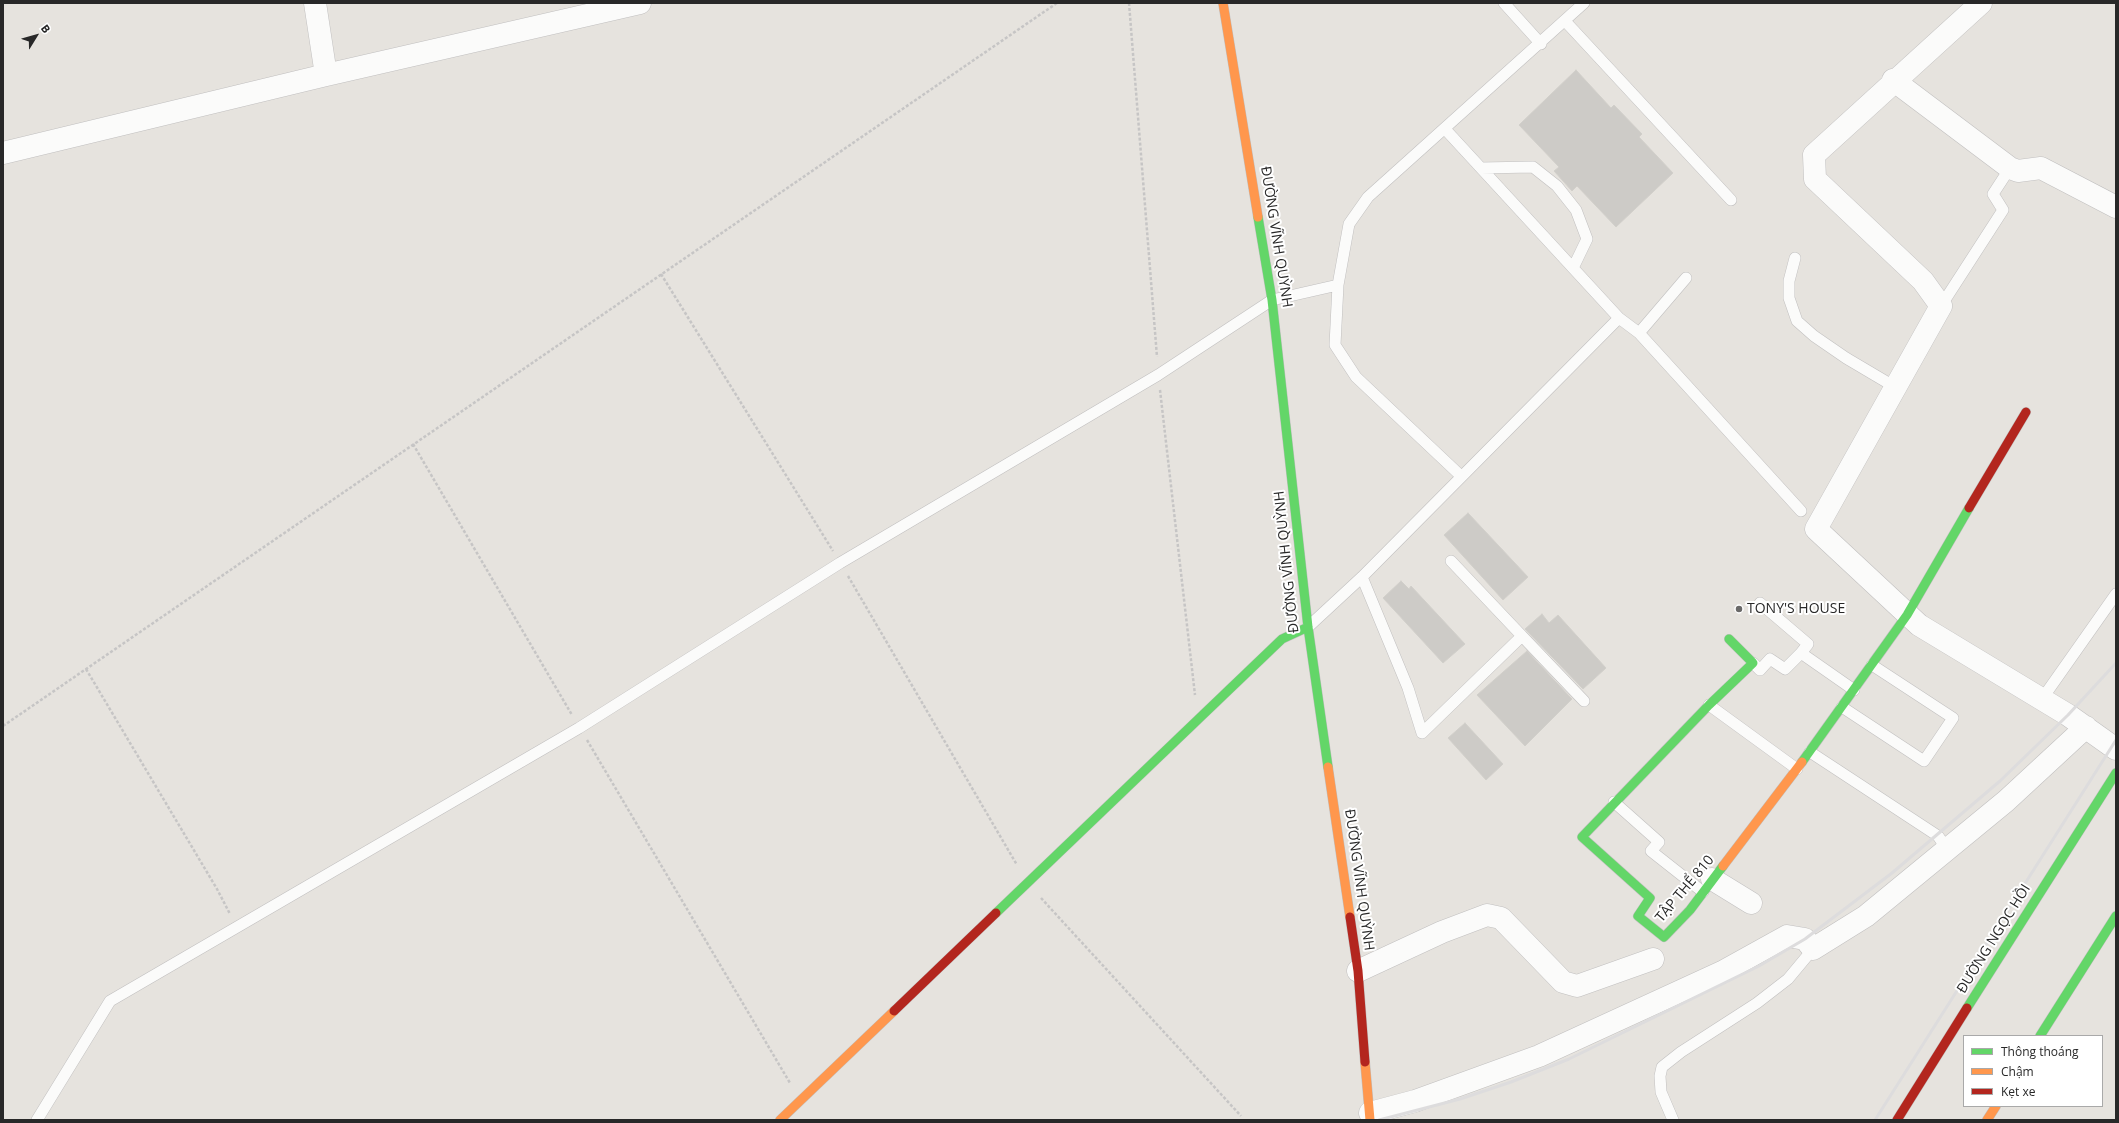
<!DOCTYPE html>
<html>
<head>
<meta charset="utf-8">
<style>
	body { margin:0 }
	#map { position:relative; width:2119px; height:1123px; overflow:hidden; background:#e6e3de; font-family:"Open Sans",sans-serif }
	canvas { display:block }
	.frame { position:absolute; inset:0; border:4px solid #282828; pointer-events:none }
	.legend { position:absolute; left:1963px; top:1035px; width:140px; height:72px; box-sizing:border-box; background:#fff; border:1px solid #a9a9a9; margin:0; padding:5px 7px; list-style:none; font-size:12px; color:#282828 }
	.legend li { display:flex; align-items:center; gap:8px; height:20px }
	.legend b { width:20px; border:1px solid #a9a9a9 }
	.north { position:absolute; left:16px; top:16px; width:40px; height:40px; -webkit-text-stroke:3px #fff; paint-order:stroke; rotate:53deg; font-size:11px; font-weight:700; line-height:16px; text-align:center; color:#282828 }
	.north::after { content:''; display:block; margin:auto; width:14px; height:18px; background:#282828; clip-path:polygon(50% 0,100% 100%,50% 72%,0 100%) }
</style>
</head>
<body>
<div id="map">
<canvas width="2119" height="1123"></canvas>
<div class="frame"></div>
<ul class="legend">
<li><b style="height:5px;background:#63d668"></b>Thông thoáng</li>
<li><b style="height:5px;background:#ff974d"></b>Chậm</li>
<li><b style="height:5px;background:#b3261e"></b>Kẹt xe</li>
</ul>
<div class="north">B</div>
</div>
<script>
const ctx = document.querySelector('canvas').getContext('2d');
ctx.lineJoin = 'round';
function fill(path, color) { ctx.fillStyle = color; ctx.fill(path, 'evenodd'); }
const toPath = rows => new Path2D(rows.map(r => 'M' + r).join(''));
function strokePath(path, color, width, dash) { ctx.strokeStyle = color; ctx.lineWidth = width; ctx.lineCap = dash ? 'butt' : 'round'; ctx.setLineDash(dash || []); ctx.stroke(path); }
function drawText(font, color, halo, rows, align = 'center') {
  ctx.font = font + ' "Open Sans",sans-serif'; ctx.lineWidth = 4; ctx.setLineDash([]); ctx.textBaseline = 'middle'; ctx.strokeStyle = halo; ctx.fillStyle = color; for (const [text, x, y, turn = 0] of rows) {
    ctx.save(); ctx.translate(x, y); ctx.rotate((+turn || 0) * Math.PI / 180); ctx.textAlign = isNaN(turn) ? turn : align; if (halo) ctx.strokeText(text, 0, 0); ctx.fillText(text, 0, 0); ctx.restore();
  }
}
const building = toPath([
	[1576,70,1611,108,1614,105,1642,134,1639,137,1673,173,1616,227,1577,186,1572,191,1554,171,1559,167,1519,125,1576,70],
	[1468,513,1528,577,1503,600,1444,535,1468,513],
	[1401,581,1409,589,1411,586,1465,644,1443,663,1383,598,1401,581],
	[1542,614,1549,623,1558,615,1606,668,1583,689,1525,629,1542,614],
	[1527,651,1572,699,1525,746,1477,695,1527,651],
	[1465,723,1503,764,1486,780,1448,738,1465,723]
]);
const path = toPath([
	[1129,3,1157,357],
	[661,274,833,551],
	[1160,390,1195,695],
	[413,444,572,715],
	[848,576,1017,865],
	[86,669,217,889,230,914],
	[3,726,1057,3],
	[587,740,790,1083],
	[1041,898,1241,1116]
]);
const lane = toPath([
	[1504,3,1541,44],
	[1565,21,1731,200],
	[1445,129,1619,318,1639,333,1801,511],
	[1481,168,1533,167,1557,186,1576,210,1587,239,1573,268],
	[1795,258,1789,281,1789,298,1797,321,1814,336,1846,358,1895,387],
	[1338,285,1335,345,1356,377,1461,476],
	[1941,306,2003,210,1993,194,2010,168],
	[1639,333,1686,278],
	[1362,577,1408,688,1422,733,1522,636,1451,561],
	[1760,603,1808,644,1801,653,1854,690],
	[1308,627,1362,577,1619,318],
	[1522,636,1584,701],
	[1753,663,1760,670,1770,659,1785,669,1801,653],
	[2042,699,2116,594],
	[1709,705,1797,769],
	[1842,707,1924,761,1953,718,1872,665],
	[1810,752,1938,836,1947,849],
	[1614,802,1659,842,1651,851,1703,892],
	[37,1120,110,1001,579,728,840,563,1158,375,1272,300,1338,285,1349,224,1368,197,1584,3],
	[1673,1120,1661,1092,1660,1076,1662,1067,1681,1052,1757,1003,1788,979,1813,949]
]);
const street = toPath([
	[315,3,326,75],
	[1981,3,1814,155,1815,179,1923,281,1941,306,1816,529,1919,625,2068,715,2116,749],
	[1893,80,2010,168,2018,171,2041,168,2116,207],
	[3,153,326,75,640,3],
	[1712,879,1751,903],
	[1358,971,1442,932,1487,915,1501,918,1563,982,1577,986,1653,959],
	[1370,1113,1415,1101,1539,1056,1722,972,1787,936,1805,939,1813,949,1866,916,2006,801,2086,727]
]);
const fast = toPath([
	[1258,217,1272,300,1308,627,1328,767],
	[1802,762,1907,615,1969,508],
	[1723,866,1690,910,1664,937,1638,916,1650,898,1582,837,1709,705,1753,663,1729,639],
	[996,913,1282,639,1308,627],
	[1967,1008,2116,773],
	[2040,1036,2116,916]
]);
const slow = toPath([
	[1223,3,1258,217],
	[1328,767,1350,917],
	[1723,866,1802,762],
	[1365,1062,1370,1120],
	[780,1120,894,1011],
	[1987,1120,1996,1106]
]);
const jam = toPath([
	[1969,508,2026,412],
	[1350,917,1358,971,1365,1062],
	[894,1011,996,913],
	[1897,1120,1967,1008]
]);
const rail = toPath([
	[1379,1120,1460,1099,1511,1082,1569,1059,1759,966,1805,939,1892,873,2000,781,2068,715,2116,663],
	[1875,1120,2116,740]
]);
const markers = [
	[1739,609,4,"#6a6968"]
];
const streetNames = [
	["ĐƯỜNG VĨNH QUỲNH",1276,237,81],
	["ĐƯỜNG VĨNH QUỲNH",1287,562,-96],
	["ĐƯỜNG VĨNH QUỲNH",1359,880,82],
	["TẬP THỂ 810",1685,889,-50],
	["ĐƯỜNG NGỌC HỒI",1994,939,-58]
];
const poiNames = [
	["TONY'S HOUSE",1747,609]
];
fill(building, '#cdcbc7');
strokePath(building, '#d1cfca', 1);
strokePath(lane, '#c0bfbf', 12);
strokePath(street, '#c0bfbf', 23);
strokePath(fast, '#c0bfbf', 10);
strokePath(slow, '#c0bfbf', 10);
strokePath(jam, '#c0bfbf', 10);
strokePath(path, '#c6c5c5', 2.5, [3, 2]);
strokePath(lane, '#fbfbfa', 11);
strokePath(street, '#fbfbfa', 22);
strokePath(fast, '#63d668', 9);
strokePath(slow, '#ff974d', 9);
strokePath(jam, '#b3261e', 9);
strokePath(rail, '#dddcdd', 3);
for (const [x, y, r, color] of markers) { const dot = new Path2D(); dot.arc(x, y, r, 0, 2 * Math.PI); ctx.fillStyle = color; ctx.fill(dot); strokePath(dot, '#fff', 1.5); }
drawText('14px', '#282828', '#fff', streetNames);
drawText('14px', '#282828', '#fff', poiNames, 'left');
</script>
</body>
</html>
